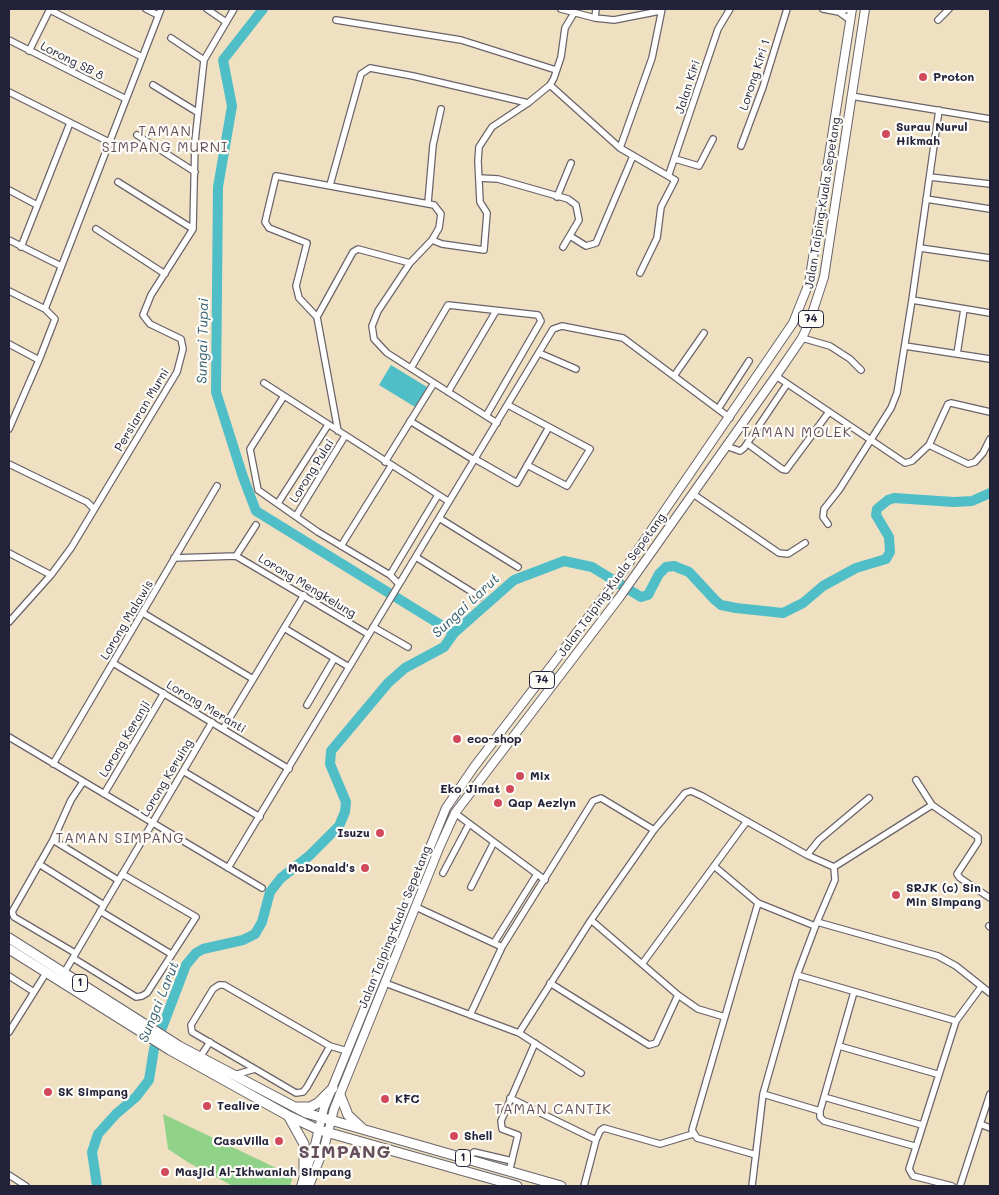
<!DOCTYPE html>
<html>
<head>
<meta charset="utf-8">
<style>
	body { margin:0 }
	#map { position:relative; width:999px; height:1195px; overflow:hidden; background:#f0e0c2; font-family:Mali,sans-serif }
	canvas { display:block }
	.frame { position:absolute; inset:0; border:10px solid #22223b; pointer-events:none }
</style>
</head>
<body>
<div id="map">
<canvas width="999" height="1195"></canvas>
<div class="frame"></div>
</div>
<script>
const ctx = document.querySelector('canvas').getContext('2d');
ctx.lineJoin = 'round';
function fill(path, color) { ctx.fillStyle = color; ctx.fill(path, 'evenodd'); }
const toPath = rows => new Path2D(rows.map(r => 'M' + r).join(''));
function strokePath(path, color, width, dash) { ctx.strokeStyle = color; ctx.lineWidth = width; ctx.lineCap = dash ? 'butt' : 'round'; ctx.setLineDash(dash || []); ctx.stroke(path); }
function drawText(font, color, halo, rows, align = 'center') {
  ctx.font = font + ' Mali,sans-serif'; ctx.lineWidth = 4.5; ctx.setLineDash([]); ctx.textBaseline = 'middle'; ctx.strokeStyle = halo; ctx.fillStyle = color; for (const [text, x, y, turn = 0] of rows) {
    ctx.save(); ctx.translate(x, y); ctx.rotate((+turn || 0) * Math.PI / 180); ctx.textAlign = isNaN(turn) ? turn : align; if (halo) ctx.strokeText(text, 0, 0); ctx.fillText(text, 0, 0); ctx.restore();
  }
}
const green = toPath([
	[163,1114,293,1176,290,1186,233,1186,189,1163,168,1149]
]);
const water = toPath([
	[391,365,427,387,415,407,379,385]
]);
const river = toPath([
	[263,9,223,60,232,106,218,187,216,392,243,477,256,511,454,633],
	[97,1186,92,1152,98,1134,116,1114,136,1097,149,1080,154,1049,186,965,196,953,203,949,243,940,255,934,262,922,270,892,281,878,309,856,339,826,345,812,346,802,330,764,331,751,388,683,405,668,444,647,454,633,514,580,564,561,592,567,641,597,648,595,659,574,666,567,674,566,689,572,715,600,721,605,736,608,783,613,803,603,823,586,856,568,886,559,890,552,889,537,876,515,877,509,888,500,894,498,954,502,972,501,990,493]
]);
const minor = toPath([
	[146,9,158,15],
	[207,9,226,22],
	[561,9,595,18,614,20,660,11],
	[823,9,839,12,850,20],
	[50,10,142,57],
	[839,12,848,9],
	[595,18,596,9],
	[336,20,461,40,556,70],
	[938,20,949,9],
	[171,38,204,60],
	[9,40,126,99],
	[29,51,50,9],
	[153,85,197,112],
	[550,85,620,148,675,180,661,207,657,238,640,273],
	[9,92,109,142],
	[851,96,990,119],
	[137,135,195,172],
	[741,146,763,87,787,9],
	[620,148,652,58,662,9],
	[675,159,699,166,713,139],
	[669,174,718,29,730,9],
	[930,177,990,184],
	[479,178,498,179,568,199,576,205,579,220,563,247],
	[118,182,193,229],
	[330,185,361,74,370,68,413,76,528,103],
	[9,190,37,205],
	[557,197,571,163],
	[926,199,990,209],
	[428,203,433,145,441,109],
	[96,229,165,274],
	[570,236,586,246,596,243,633,156],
	[9,240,61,266],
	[432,240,442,244,484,250,487,213,480,202,478,161,479,147,492,127,528,103,550,85,554,78,561,57,565,28,574,13],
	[21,247,70,123],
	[920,248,990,258],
	[9,291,45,309,55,319,39,360,9,429],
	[912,300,990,313],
	[45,309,161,9],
	[317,317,299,298,296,286,307,243,269,228,265,222,276,176,434,205,441,214,439,228,432,240,410,263,378,311,372,326,374,339,387,353,497,423],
	[802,338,830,346,850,359,861,370],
	[9,344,39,360],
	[905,346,990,359],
	[539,353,576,369],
	[957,354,964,309],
	[411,368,448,305,538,315,541,321,486,416],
	[674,376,704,333],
	[776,376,905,463,912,461,929,445,948,404,951,403,990,412],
	[264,383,448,501],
	[448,392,496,311],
	[284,396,250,449,258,490,318,532,390,575,399,584],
	[508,405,590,449,567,486,527,465],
	[718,409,749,361],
	[410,421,474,460],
	[338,431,317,317,353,252,358,249,410,263],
	[748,444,782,469,786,470,829,412],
	[929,445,968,464,975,462,983,453,990,439],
	[726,446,740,451,744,448,787,384],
	[475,459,517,483,549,427],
	[385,462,434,383],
	[9,464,87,502,94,509],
	[693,494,779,553,788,554,805,543],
	[278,503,328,425],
	[296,516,345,436],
	[439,518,518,567],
	[828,524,823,517,824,509,839,490,891,408,897,393,912,300,939,110],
	[341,546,391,466],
	[9,553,51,575],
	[236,556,256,525],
	[416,557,480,597],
	[174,558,236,556,368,634],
	[390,575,438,495],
	[143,613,253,679],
	[9,622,51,575,71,548,177,372,183,349,181,339,150,324,143,315,151,295,193,229,195,141,204,60,234,9],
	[373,627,408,647],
	[284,628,349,667],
	[113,663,289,769],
	[307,705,334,659],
	[223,729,304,595],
	[9,737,262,888],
	[53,764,217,486],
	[183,771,260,817],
	[104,794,164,693],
	[932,805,978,837,978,842,957,874,960,878,990,898],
	[455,813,545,880],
	[53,840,118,880],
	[807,855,819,840,869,798],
	[39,864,104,905],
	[714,866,758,903,815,926],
	[228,868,553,329,562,326,623,338,730,418],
	[443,873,469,824],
	[471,887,494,842],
	[416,907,502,947],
	[100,911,171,954],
	[591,920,678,995,698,1009,725,1017],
	[817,922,938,956,956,966,990,993],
	[989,926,990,927],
	[494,943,537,874],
	[75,953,14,917,12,912,53,840,71,800,83,782],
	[73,958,136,997,142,996,147,993,196,917,122,874],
	[642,964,747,821],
	[64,973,212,722],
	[797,975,956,1021],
	[9,976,34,992],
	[385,983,519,1033,581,1073],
	[550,983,649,1045,656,1043,678,995],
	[470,1015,502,947,593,801,601,798,654,830],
	[9,1032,46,973],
	[519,1033,591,920,654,830,685,793,691,791,702,796,807,855,834,867,932,805,916,780],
	[330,1046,307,1087,303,1092,296,1093,192,1032,191,1025,213,989,219,985,224,985,330,1046,347,1051],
	[839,1046,937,1074],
	[200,1057,210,1042],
	[234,1075,255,1069],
	[763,1094,820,1111,820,1117,824,1121,914,1146],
	[824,1097,922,1125],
	[510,1098,596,1140],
	[820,1111,854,992],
	[980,1124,990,1128],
	[756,1155,697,1138,692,1130,758,903],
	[467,1159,474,1152,512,1161],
	[509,1172,518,1135,502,1129,501,1121,535,1043],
	[9,1175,26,1186],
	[584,1186,596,1140,600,1131,604,1128,660,1144,693,1134],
	[752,1186,763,1094,797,975,817,922,835,880,834,867],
	[952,1186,913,1176,909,1169,956,1021,981,987],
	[960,1186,990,1094]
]);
const major = toPath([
	[301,1186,315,1145,324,1108,446,808,474,767,622,573,793,323,809,283,852,9],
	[309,1186,324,1148,334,1109,440,846,455,813,619,598,776,376,802,338,809,323,824,277,865,9]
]);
const highway = toPath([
	[9,938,179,1046,306,1113,561,1186],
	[9,949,170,1050,287,1115,319,1130,517,1186],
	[340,1095,348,1115,363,1129],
	[295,1107,310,1107,318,1103,333,1088],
	[289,1117,304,1144,304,1178]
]);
const markers = [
	[923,77,5,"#d1495b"],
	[886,134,5,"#d1495b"],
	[457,739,5,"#d1495b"],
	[520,776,5,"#d1495b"],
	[510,789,5,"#d1495b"],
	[498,803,5,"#d1495b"],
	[380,833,5,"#d1495b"],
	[365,868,5,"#d1495b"],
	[896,895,5,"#d1495b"],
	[48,1092,5,"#d1495b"],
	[385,1099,5,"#d1495b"],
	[207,1106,5,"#d1495b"],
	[454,1136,5,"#d1495b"],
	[279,1141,5,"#d1495b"],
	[165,1172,5,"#d1495b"]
];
const shields = [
	[811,319,25],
	[542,680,25],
	[80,983,15],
	[463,1158,15]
];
const shieldNames = [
	["74",811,319],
	["74",542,680],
	["1",80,983],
	["1",463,1158]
];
const streetNames = [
	["Lorong SB 8",72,61,27],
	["Lorong Kiri 1",755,75,-72],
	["Jalan Kiri",688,87,-72],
	["Jalan Taiping-Kuala Sepetang",823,203,-81],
	["Persiaran Murni",142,410,-59],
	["Lorong Pulai",312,471,-58],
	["Jalan Taiping-Kuala Sepetang",612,585,-54],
	["Lorong Mengkelung",307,586,31],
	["Lorong Malawis",127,620,-59],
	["Lorong Meranti",206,707,31],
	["Lorong Keranji",125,739,-59],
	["Lorong Keruing",167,778,-59],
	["Jalan Taiping-Kuala Sepetang",395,927,-68]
];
const poiNames = [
	["Proton",933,77],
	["Surau Nurul",896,127],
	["Hikmah",896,141],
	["eco-shop",467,739],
	["Mix",530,776],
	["Eko Jimat",500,789,"right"],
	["Qap Aezlyn",508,803],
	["Isuzu",370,833,"right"],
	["McDonald's",355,868,"right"],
	["SRJK (c) Sin",906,888],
	["Min Simpang",906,902],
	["SK Simpang",58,1092],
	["KFC",395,1099],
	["Tealive",217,1106],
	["Shell",464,1136],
	["CasaVilla",269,1141,"right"],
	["Masjid Al-Ikhwaniah Simpang",175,1172]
];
const neighbourhoodNames = [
	["TAMAN",165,132],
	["SIMPANG MURNI",165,148],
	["TAMAN MOLEK",797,433],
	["TAMAN SIMPANG",120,839],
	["TAMAN CANTIK",553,1110]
];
const waterNames = [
	["Sungai Tupai",203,341,-89],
	["Sungai Larut",466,606,-43],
	["Sungai Larut",159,1002,-68]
];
const districtNames = [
	["SIMPANG",345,1152]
];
fill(green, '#91d289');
fill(water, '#50bec7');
strokePath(river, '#50bec7', 10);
strokePath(minor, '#6a646a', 8);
strokePath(major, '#6a646a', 10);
strokePath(highway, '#6a646a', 11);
strokePath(minor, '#fff', 5.5);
strokePath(major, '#fff', 8);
strokePath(highway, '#fff', 9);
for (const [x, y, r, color] of markers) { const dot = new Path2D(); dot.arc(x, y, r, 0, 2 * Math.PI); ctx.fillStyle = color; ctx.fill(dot); strokePath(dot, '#fdfcf7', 2); }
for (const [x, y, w] of shields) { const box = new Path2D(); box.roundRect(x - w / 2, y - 8.5, w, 17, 4); ctx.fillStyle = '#fdfcf7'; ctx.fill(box); strokePath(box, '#22223b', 1); }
drawText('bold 11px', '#22223b', null, shieldNames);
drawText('12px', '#22223b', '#fdfcf7', streetNames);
drawText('bold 12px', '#22223b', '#fdfcf7', poiNames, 'left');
ctx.letterSpacing = '1px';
drawText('14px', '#66505d', '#fdfcf7', neighbourhoodNames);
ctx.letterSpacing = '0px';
drawText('italic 14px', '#346073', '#fdfcf7', waterNames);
ctx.letterSpacing = '1px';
drawText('bold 18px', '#66505d', '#fdfcf7', districtNames);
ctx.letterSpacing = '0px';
</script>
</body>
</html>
